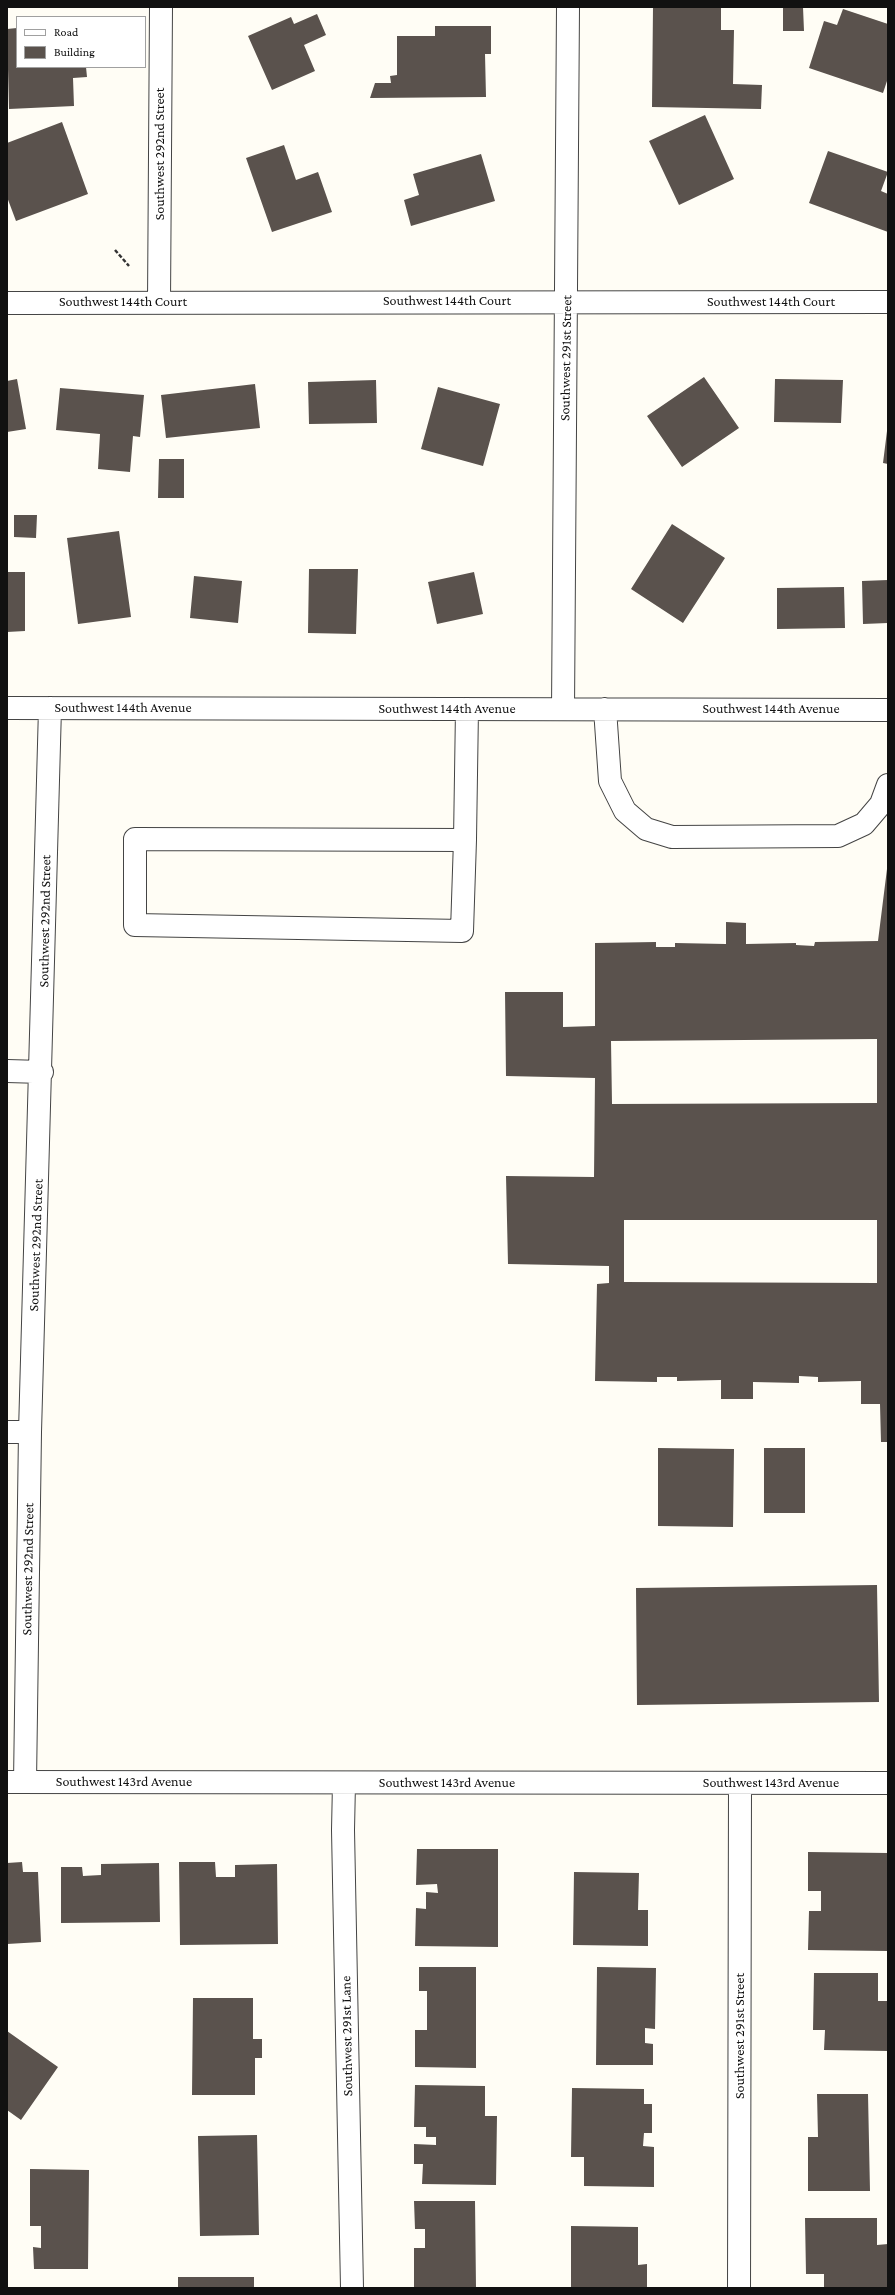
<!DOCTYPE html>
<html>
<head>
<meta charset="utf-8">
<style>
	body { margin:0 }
	#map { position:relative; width:895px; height:2295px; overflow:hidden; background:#fffdf5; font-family:"Crimson Pro",serif }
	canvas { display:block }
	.frame { position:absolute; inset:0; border:8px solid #111; pointer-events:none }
	.legend { position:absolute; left:16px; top:16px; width:130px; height:52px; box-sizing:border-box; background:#fff; border:1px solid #a0a0a0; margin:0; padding:5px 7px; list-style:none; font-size:12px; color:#111 }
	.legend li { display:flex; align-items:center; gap:8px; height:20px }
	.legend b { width:20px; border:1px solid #a0a0a0 }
</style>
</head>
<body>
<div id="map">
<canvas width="895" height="2295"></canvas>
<div class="frame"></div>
<ul class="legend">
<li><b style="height:5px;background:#fff"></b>Road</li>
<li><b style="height:11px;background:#5a524d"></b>Building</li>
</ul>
</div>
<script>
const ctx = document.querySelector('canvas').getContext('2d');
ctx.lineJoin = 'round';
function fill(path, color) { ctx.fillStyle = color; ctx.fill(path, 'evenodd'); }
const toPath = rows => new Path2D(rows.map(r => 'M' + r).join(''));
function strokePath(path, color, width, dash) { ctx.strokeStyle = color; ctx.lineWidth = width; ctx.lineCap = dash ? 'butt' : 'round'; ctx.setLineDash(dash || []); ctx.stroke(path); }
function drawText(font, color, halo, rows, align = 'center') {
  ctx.font = font + ' "Crimson Pro",serif'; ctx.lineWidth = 4; ctx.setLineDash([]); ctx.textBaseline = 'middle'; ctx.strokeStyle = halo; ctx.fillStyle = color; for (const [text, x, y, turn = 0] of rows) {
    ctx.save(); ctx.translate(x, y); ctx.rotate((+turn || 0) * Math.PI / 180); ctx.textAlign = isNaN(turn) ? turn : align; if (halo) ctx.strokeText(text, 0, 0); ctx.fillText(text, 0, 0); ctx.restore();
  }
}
const building = toPath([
	[653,7,721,7,721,30,734,30,733,84,762,85,761,109,652,107],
	[783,7,803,7,804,31,783,31],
	[843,9,888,24,888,78,883,93,809,68,824,21,837,25],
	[317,14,326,35,304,45,315,71,272,90,248,36,291,17,294,24],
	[435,26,491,26,491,54,485,54,486,97,370,98,375,83,391,83,390,76,397,75,397,36,435,36],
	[17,28,17,67,86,67,87,77,73,78,74,106,9,109,7,29],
	[705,115,734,179,679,205,649,141],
	[62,122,88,194,16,221,7,197,7,143],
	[284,145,296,180,318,172,332,212,272,232,246,158],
	[828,151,888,172,881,191,888,194,888,232,809,203],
	[481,154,495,201,411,226,404,200,419,195,413,174],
	[704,377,739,428,682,467,647,416],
	[17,379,26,429,7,432,7,381],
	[775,379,843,380,841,423,774,422],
	[376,380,377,423,309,424,308,382],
	[255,384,260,428,166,438,161,395],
	[438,387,500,404,483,466,421,449],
	[60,388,144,395,140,437,133,436,130,472,98,469,100,434,56,430],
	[887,431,888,431,888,464,883,463],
	[159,459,184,459,184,498,158,498],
	[14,515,37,515,36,538,14,537],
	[672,524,725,558,683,623,631,589],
	[119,531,131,617,78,624,67,538],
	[309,569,358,569,356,634,308,633],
	[7,572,25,572,25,631,7,632],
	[474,572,483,614,437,624,428,582],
	[194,576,242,581,238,623,190,618],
	[888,580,888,623,863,624,862,581],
	[844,587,845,628,777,629,777,588],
	[887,869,888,1442,881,1442,880,1404,861,1404,861,1381,818,1382,818,1377,799,1376,799,1383,753,1382,753,1399,721,1399,721,1380,677,1381,677,1377,657,1377,657,1382,595,1381,597,1284,609,1283,609,1266,508,1264,506,1176,594,1177,595,1078,506,1076,505,992,563,992,563,1027,595,1026,595,943,656,942,656,947,675,947,675,943,726,944,726,922,746,923,746,944,796,943,796,945,814,946,815,942,878,941],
	[877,1039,877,1103,612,1104,611,1041],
	[624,1220,877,1220,877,1283,624,1282],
	[658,1448,734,1449,733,1527,658,1526],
	[764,1448,805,1448,805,1513,764,1513],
	[877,1585,879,1702,637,1705,636,1588],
	[417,1849,498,1849,498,1947,415,1946,416,1908,426,1909,426,1892,438,1893,437,1884,416,1885],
	[808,1852,888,1853,888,1951,808,1950,809,1911,821,1911,821,1891,808,1891],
	[22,1862,23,1872,38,1872,41,1942,7,1944,7,1863],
	[179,1862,215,1862,216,1877,235,1877,235,1865,277,1864,278,1944,180,1945],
	[159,1863,160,1922,61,1923,61,1867,82,1867,83,1876,101,1875,101,1864],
	[574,1872,639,1873,638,1910,648,1910,648,1946,573,1945],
	[419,1967,476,1967,476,2068,415,2067,415,2030,427,2030,427,1991,419,1991],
	[597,1967,656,1968,655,2029,645,2028,645,2043,653,2044,653,2065,596,2065],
	[814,1973,878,1973,878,2001,888,2001,888,2051,824,2050,825,2030,813,2030],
	[193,1998,253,1998,253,2039,262,2039,262,2058,255,2058,255,2095,192,2095],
	[7,2031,58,2067,21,2120,7,2110],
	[415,2085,485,2086,485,2116,497,2116,496,2185,422,2184,423,2164,414,2164,414,2144,436,2145,436,2137,426,2137,426,2127,414,2127],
	[572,2088,644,2089,644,2104,652,2104,652,2133,644,2133,643,2146,654,2147,654,2187,584,2186,584,2157,571,2157],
	[817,2094,868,2094,870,2191,808,2191,808,2137,818,2137],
	[257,2135,259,2235,200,2236,198,2136],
	[30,2169,89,2170,88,2269,34,2269,33,2247,41,2248,41,2226,30,2226],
	[414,2201,475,2201,476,2288,414,2288,414,2248,425,2248,425,2229,415,2229],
	[805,2218,877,2218,877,2245,888,2244,888,2288,824,2288,824,2274,806,2274],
	[571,2226,638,2227,638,2265,647,2264,647,2288,571,2288],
	[178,2277,254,2277,254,2288,178,2288]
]);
const path = toPath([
	[115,250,129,266]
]);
const minor = toPath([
	[159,302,161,7],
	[7,303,888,302],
	[7,708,888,710],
	[563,709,568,7],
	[605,709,610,781,625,811,646,829,672,837,838,836,864,824,881,804,888,785],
	[465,840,135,839,135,925,462,931,465,840,467,709],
	[7,1071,42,1072],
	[7,1432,30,1432],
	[7,1782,888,1783],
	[25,1782,30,1432,50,708],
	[344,1783,343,1830,352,2288],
	[739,2288,740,1783]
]);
const streetNames = [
	["Southwest 292nd Street",160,154,-90],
	["Southwest 144th Court",447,301],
	["Southwest 144th Court",123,302],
	["Southwest 144th Court",771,302],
	["Southwest 291st Street",566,358,-89],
	["Southwest 144th Avenue",123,708],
	["Southwest 144th Avenue",447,709],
	["Southwest 144th Avenue",771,709],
	["Southwest 292nd Street",45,921,-89],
	["Southwest 292nd Street",36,1245,-88],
	["Southwest 292nd Street",28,1569,-89],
	["Southwest 143rd Avenue",124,1782],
	["Southwest 143rd Avenue",447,1783],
	["Southwest 143rd Avenue",771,1783],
	["Southwest 291st Lane",347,2036,-91],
	["Southwest 291st Street",740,2036,-90]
];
fill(building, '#5a524d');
strokePath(minor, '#444', 24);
strokePath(path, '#333', 2.5, [4, 2]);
strokePath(minor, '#fff', 22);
drawText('14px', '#111', '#fff', streetNames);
</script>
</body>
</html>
